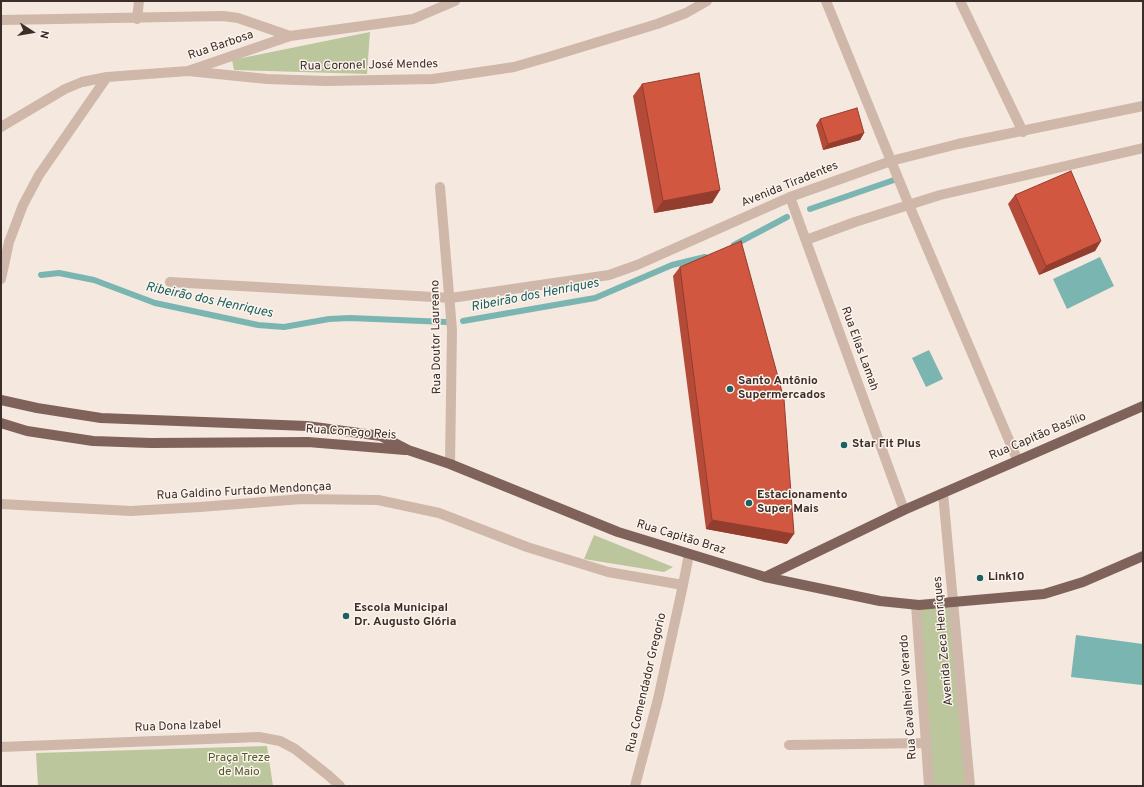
<!DOCTYPE html>
<html>
<head>
<meta charset="utf-8">
<style>
	body { margin:0 }
	#map { position:relative; width:1144px; height:787px; overflow:hidden; background:#f5e8df; font-family:Overpass,sans-serif }
	canvas { display:block }
	.frame { position:absolute; inset:0; border:2px solid #3b2d29; pointer-events:none }
	.north { position:absolute; left:12px; top:12px; width:40px; height:40px; -webkit-text-stroke:3px #fcf3ec; paint-order:stroke; rotate:102deg; font-size:11px; font-weight:700; line-height:16px; text-align:center; color:#3b2d29 }
	.north::after { content:''; display:block; margin:auto; width:14px; height:18px; background:#3b2d29; clip-path:polygon(50% 0,100% 100%,50% 72%,0 100%) }
</style>
</head>
<body>
<div id="map">
<canvas width="1144" height="787"></canvas>
<div class="frame"></div>
<div class="north">N</div>
</div>
<script>
const ctx = document.querySelector('canvas').getContext('2d');
ctx.lineJoin = 'round';
function fill(path, color) { ctx.fillStyle = color; ctx.fill(path, 'evenodd'); }
const toPath = rows => new Path2D(rows.map(r => 'M' + r).join(''));
function strokePath(path, color, width, dash) { ctx.strokeStyle = color; ctx.lineWidth = width; ctx.lineCap = dash ? 'butt' : 'round'; ctx.setLineDash(dash || []); ctx.stroke(path); }
function drawText(font, color, halo, rows, align = 'center') {
  ctx.font = font + ' Overpass,sans-serif'; ctx.lineWidth = 3; ctx.setLineDash([]); ctx.textBaseline = 'middle'; ctx.strokeStyle = halo; ctx.fillStyle = color; for (const [text, x, y, turn = 0] of rows) {
    ctx.save(); ctx.translate(x, y); ctx.rotate((+turn || 0) * Math.PI / 180); ctx.textAlign = isNaN(turn) ? turn : align; if (halo) ctx.strokeText(text, 0, 0); ctx.fillText(text, 0, 0); ctx.restore();
  }
}
const green = toPath([
	[370,32,367,74,234,70,232,60],
	[594,535,673,567,664,572,584,559],
	[954,603,970,786,928,786,919,605],
	[267,746,273,786,38,786,36,753]
]);
const water = toPath([
	[1100,257,1114,286,1067,309,1053,279],
	[929,350,943,379,926,387,912,358],
	[1076,635,1143,644,1142,685,1071,677]
]);
const stream = toPath([
	[810,209,894,180],
	[734,245,787,217],
	[41,275,59,273,94,280,155,303,258,325,284,327,329,319,350,318,446,322],
	[463,321,595,298,672,265,705,257]
]);
const minor = toPath([
	[826,1,909,205,1017,459],
	[960,1,1023,132],
	[137,19,139,1],
	[1,20,223,16,238,18,290,36],
	[188,71,267,79,326,81,433,79,514,67,552,56,657,24,686,13,707,1],
	[1,127,65,89,82,82,107,77,188,71,290,36,413,19,455,1],
	[440,187,452,330,450,464],
	[790,197,904,510],
	[806,240,855,222,940,195,1143,148],
	[1,279,9,242,23,205,39,175,107,77],
	[170,282,451,298,609,275,637,265,790,197,891,161,958,144,1143,106],
	[943,493,970,786],
	[1,504,131,511,200,507,302,499,378,500,439,513,527,547,608,572,683,585,689,554],
	[916,605,929,786],
	[789,745,926,743],
	[1,747,259,737,280,741,295,749,328,775,340,786],
	[635,786,658,699,683,585]
]);
const major = toPath([
	[1,400,37,408,101,418,307,426,381,436,408,450,450,464,618,532,765,577,880,601,919,605,1044,594,1083,582,1143,556],
	[1,423,27,431,93,441,151,443,308,442,405,450],
	[765,577,904,510,1143,406]
]);
const wall = toPath([
	[642,84,720,190,712,203,654,213,633,96],
	[820,119,864,133,860,140,823,150,816,125],
	[1015,195,1101,241,1095,251,1039,275,1008,204],
	[680,267,787,544,706,529,673,276]
]);
const shadedWall = toPath([
	[864,133,860,140,823,150,828,144],
	[720,190,712,203,654,213,663,201],
	[1101,241,1095,251,1039,275,1046,266],
	[712,520,794,534,787,544,706,529]
]);
const building = toPath([
	[699,73,720,190,663,201,642,84,699,73],
	[857,108,864,133,828,144,820,119,857,108],
	[1071,171,1101,241,1046,266,1015,195,1071,171],
	[741,241,784,399,794,534,712,520,680,267,741,241]
]);
const markers = [
	[730,389,4,"#1a6160"],
	[844,445,4,"#1a6160"],
	[749,503,4,"#1a6160"],
	[980,578,4,"#1a6160"],
	[346,616,4,"#1a6160"]
];
const streetNames = [
	["Rua Barbosa",221,46,-19],
	["Rua Coronel José Mendes",369,66,-1],
	["Avenida Tiradentes",790,185,-22],
	["Rua Doutor Laureano",437,337,-91],
	["Rua Elias Lamah",859,349,70],
	["Rua Conego Reis",351,433,4],
	["Rua Capitão Basílio",1038,437,-23],
	["Rua Galdino Furtado Mendonçaa",244,492,-3],
	["Rua Capitão Braz",681,538,17],
	["Avenida Zeca Henriques",944,641,-95],
	["Rua Comendador Gregorio",647,683,-77],
	["Rua Cavalheiro Verardo",909,697,-94],
	["Rua Dona Izabel",178,727,-2]
];
const poiNames = [
	["Santo Antônio",738,382],
	["Supermercados",738,396],
	["Star Fit Plus",852,445],
	["Estacionamento",757,496],
	["Super Mais",757,510],
	["Link10",988,578],
	["Escola Municipal",354,609],
	["Dr. Augusto Glória",354,623]
];
const parkNames = [
	["Praça Treze",239,759],
	["de Maio",239,773]
];
const waterNames = [
	["Ribeirão dos Henriques",535,296,-11],
	["Ribeirão dos Henriques",209,301,12]
];
fill(green, '#bcc69d');
fill(water, '#7bb5b2');
strokePath(stream, '#7bb5b2', 6);
strokePath(minor, '#cfb7a9', 10);
strokePath(major, '#7f6259', 10);
fill(wall, '#b44b38');
fill(shadedWall, '#923d2e');
fill(building, '#d15741');
strokePath(building, '#923d2e', 1);
for (const [x, y, r, color] of markers) { const dot = new Path2D(); dot.arc(x, y, r, 0, 2 * Math.PI); ctx.fillStyle = color; ctx.fill(dot); strokePath(dot, '#fcf3ec', 1.5); }
drawText('12px', '#3b2d29', '#fcf3ec', streetNames);
drawText('bold 12px', '#3b2d29', '#fcf3ec', poiNames, 'left');
drawText('12px', '#4f5c2a', '#fcf3ec', parkNames);
drawText('italic 13px', '#1a6160', '#fcf3ec', waterNames);
</script>
</body>
</html>
